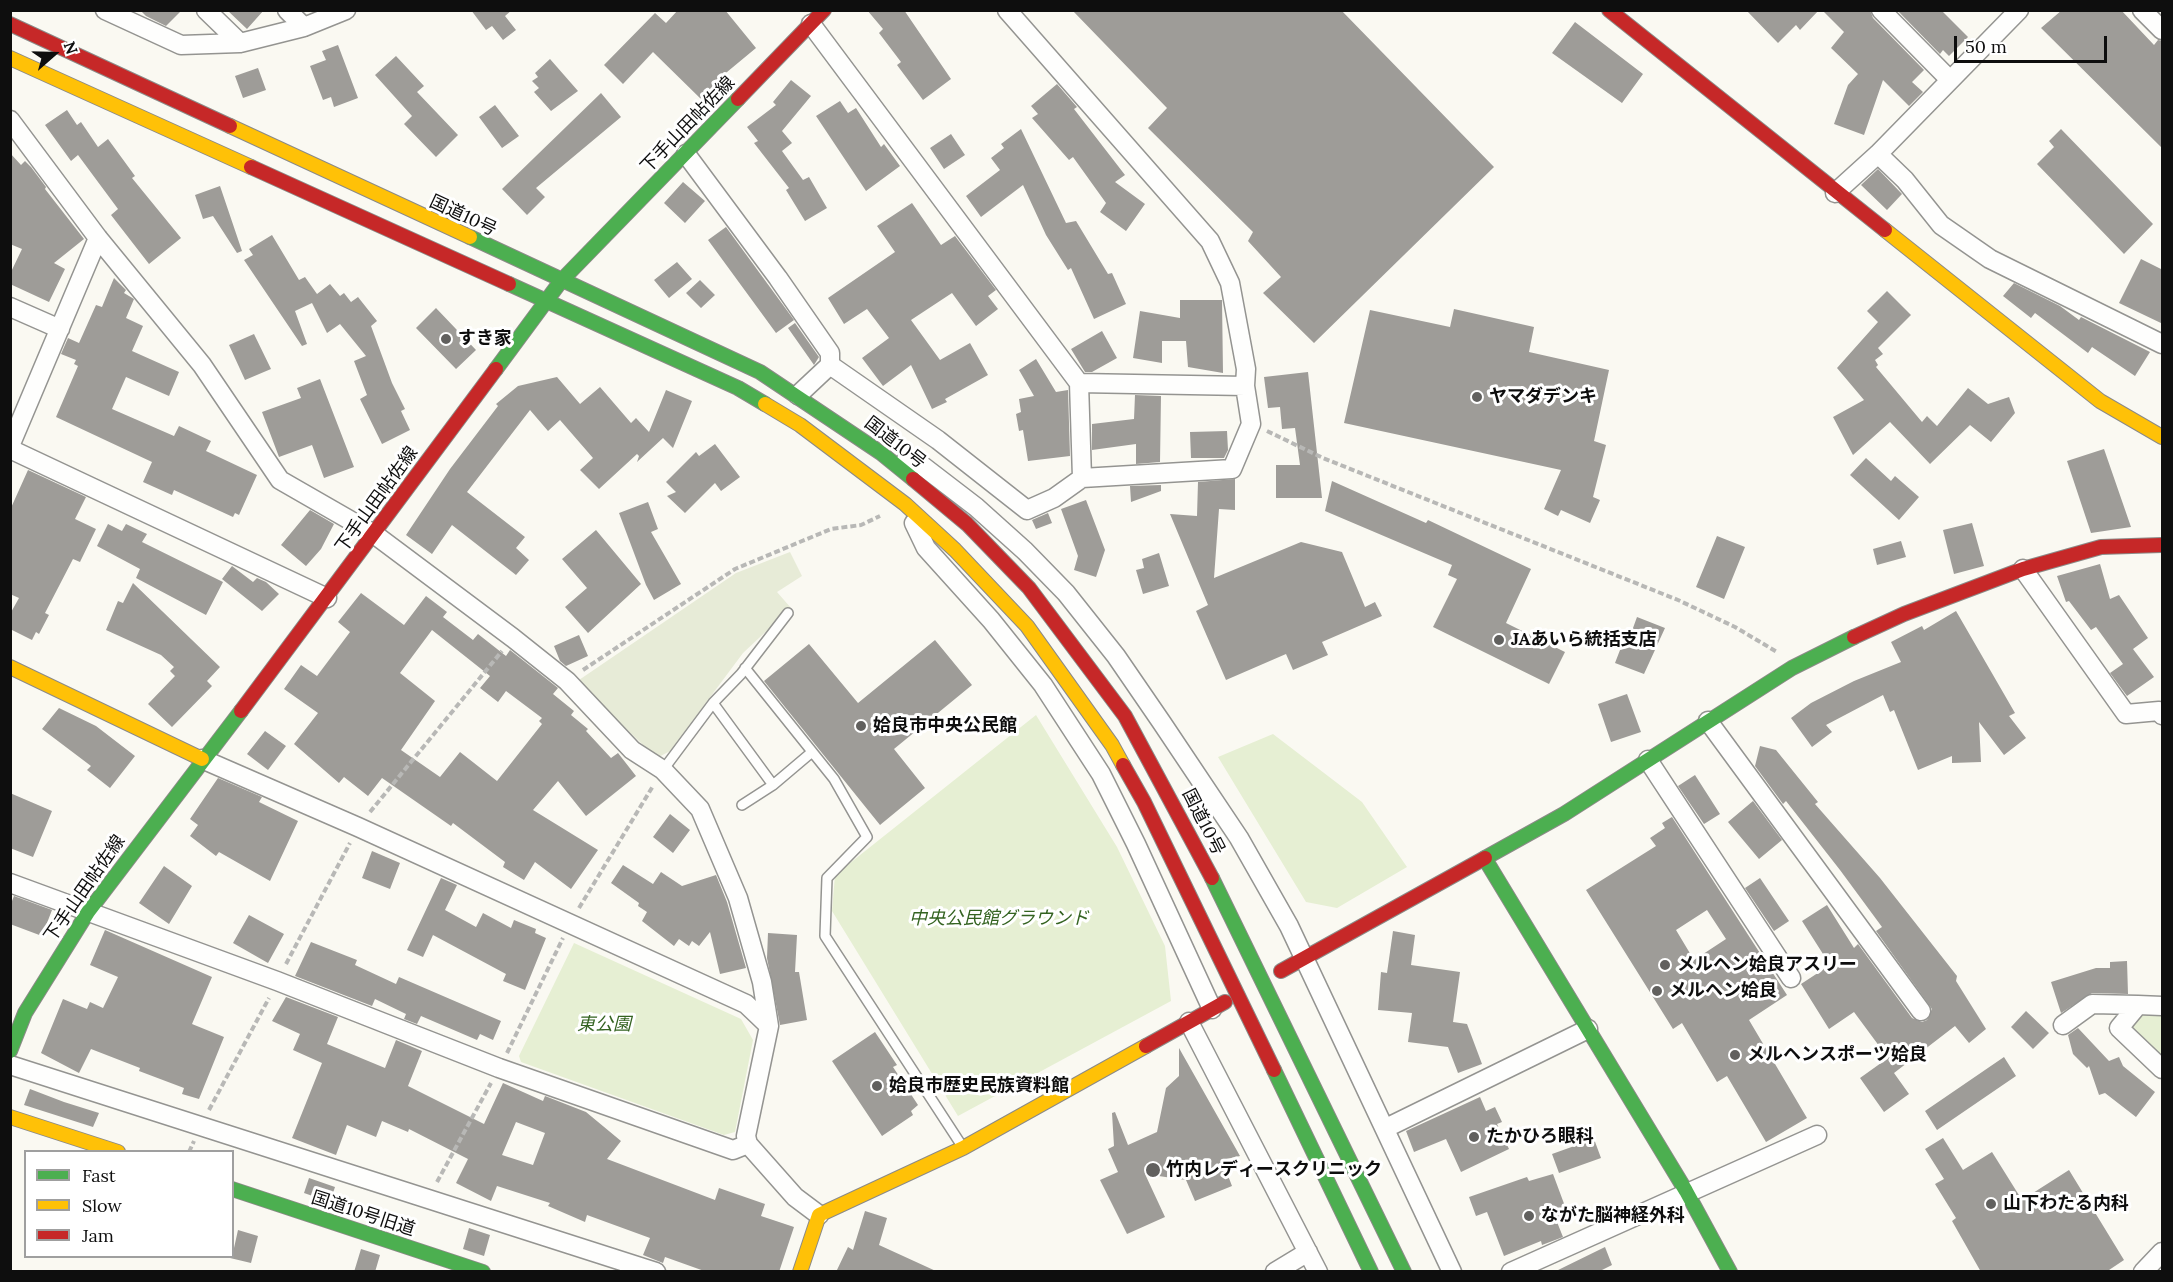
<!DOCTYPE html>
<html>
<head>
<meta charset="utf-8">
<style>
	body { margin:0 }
	#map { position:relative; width:2173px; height:1282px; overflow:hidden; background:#faf9f2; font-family:Lora,serif }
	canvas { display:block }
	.frame { position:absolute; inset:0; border:12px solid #0e0e0e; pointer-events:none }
	.legend { position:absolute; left:24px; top:1150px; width:210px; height:108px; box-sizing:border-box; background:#fff; border:2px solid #9f9f9f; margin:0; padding:8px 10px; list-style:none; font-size:18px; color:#0e0e0e }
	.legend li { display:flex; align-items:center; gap:12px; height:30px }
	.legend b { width:30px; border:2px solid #9f9f9f }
	.north { position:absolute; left:24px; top:24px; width:60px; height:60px; -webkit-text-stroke:4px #fff; paint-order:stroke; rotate:70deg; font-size:16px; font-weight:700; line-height:24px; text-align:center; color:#0e0e0e }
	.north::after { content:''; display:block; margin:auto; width:21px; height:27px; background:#0e0e0e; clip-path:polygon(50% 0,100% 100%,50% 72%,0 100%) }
	.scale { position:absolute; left:1954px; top:36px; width:153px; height:27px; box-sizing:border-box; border:3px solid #0e0e0e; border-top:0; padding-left:8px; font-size:18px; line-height:21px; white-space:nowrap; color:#0e0e0e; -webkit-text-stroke:4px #fff; paint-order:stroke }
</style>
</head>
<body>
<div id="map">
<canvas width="2173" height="1282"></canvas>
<div class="frame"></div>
<ul class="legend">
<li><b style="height:8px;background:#4caf50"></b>Fast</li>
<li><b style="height:8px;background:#ffc107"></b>Slow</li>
<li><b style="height:8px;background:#c62828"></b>Jam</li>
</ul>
<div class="north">N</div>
<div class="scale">50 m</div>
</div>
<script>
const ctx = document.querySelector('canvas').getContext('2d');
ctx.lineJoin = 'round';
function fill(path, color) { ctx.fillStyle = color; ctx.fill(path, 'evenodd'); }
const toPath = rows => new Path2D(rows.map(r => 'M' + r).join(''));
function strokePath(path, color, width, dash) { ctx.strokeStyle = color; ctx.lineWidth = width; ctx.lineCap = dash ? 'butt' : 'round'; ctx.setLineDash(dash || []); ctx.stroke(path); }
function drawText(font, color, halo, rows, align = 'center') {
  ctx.font = font + ' Lora,"Noto Sans JP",serif'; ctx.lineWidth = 6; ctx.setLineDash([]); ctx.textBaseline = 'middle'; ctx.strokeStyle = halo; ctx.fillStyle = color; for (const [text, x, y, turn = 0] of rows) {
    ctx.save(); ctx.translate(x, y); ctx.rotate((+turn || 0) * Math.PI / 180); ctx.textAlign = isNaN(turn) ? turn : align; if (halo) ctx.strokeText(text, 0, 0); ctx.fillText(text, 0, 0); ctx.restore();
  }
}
const green = toPath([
	[1036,715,1117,847,1165,946,1171,1001,958,1116,832,911,835,875],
	[1273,734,1362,802,1407,867,1337,908,1306,902,1218,757],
	[574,943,741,1019,753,1040,735,1132,724,1135,521,1062,519,1056],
	[2140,1011,2162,1011,2162,1064,2124,1030]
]);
const cemetery = toPath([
	[790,552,802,576,777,592,791,608,743,653,670,751,657,758,589,694,579,680,736,573]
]);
const building = toPath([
	[140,10,182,10,166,26,146,16],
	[227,10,264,10,247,29],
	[471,10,512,10,505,16,516,30,503,40,492,26,486,30],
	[678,10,725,10,756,48,721,77,724,81,704,102,653,52,623,84,604,65,655,13,666,23],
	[867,10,904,10,951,79,923,100,897,65,901,62,879,33,883,29],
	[1072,10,1341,10,1494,167,1314,343,1263,293,1281,277,1248,241,1253,232,1148,128,1167,108],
	[1746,10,1819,10,1800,30,1796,25,1778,43],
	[1822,10,1870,10,1873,18,1924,70,1912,82,1923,92,1909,106,1883,80,1864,135,1834,124,1848,85,1858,74,1831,48,1844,32],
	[1897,10,1941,10,1968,37,1949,56,1943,50,1940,54],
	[2062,10,2121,10,2154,45,2158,40,2163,41,2163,149,2041,28],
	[1575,22,1643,74,1622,103,1552,53],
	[338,45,358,98,334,107,331,97,323,100,310,66,326,60,322,51],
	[396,56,424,86,417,92,458,135,436,157,404,124,412,116,375,75],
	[550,59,578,91,551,111,534,92,539,88,532,81,538,77,535,73],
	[258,68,266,90,243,98,235,76],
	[791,80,811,96,782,131,792,143,782,151,803,180,809,177,827,208,805,221,786,190,789,188,754,143,758,141,747,127,776,105,773,102],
	[1057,84,1077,107,1074,109,1125,175,1115,182,1145,204,1126,231,1100,212,1106,203,1073,157,1069,160,1032,118,1038,114,1031,106],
	[601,93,621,117,536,188,545,197,527,215,502,189],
	[840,101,848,113,856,108,881,147,884,144,900,166,866,191,816,116],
	[495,105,519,136,502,148,479,117],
	[67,110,77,125,81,122,98,147,108,139,135,176,132,178,181,238,149,264,111,215,118,209,78,155,71,161,45,125],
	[1021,129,1066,223,1076,221,1108,274,1112,273,1126,304,1094,319,1071,268,1068,270,1046,235,1023,185,981,217,966,196,1000,170,991,158,1004,148,1001,144],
	[2061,129,2153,224,2124,254,2037,164,2054,147,2049,141],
	[951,134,965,155,944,169,930,148],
	[10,153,21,165,25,161,31,167,46,187,45,189,84,239,54,263,65,269,49,302,10,284,10,274,22,249,10,244],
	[1878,169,1902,194,1887,210,1861,185],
	[683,182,705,201,685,223,664,203],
	[220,186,242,251,237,253,213,216,203,219,195,195],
	[912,203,941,245,955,236,996,290,988,296,998,309,976,326,952,293,911,320,940,360,970,343,988,375,945,399,947,402,932,409,911,365,883,386,862,358,889,338,867,309,844,324,828,298,895,252,877,226],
	[726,227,794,320,776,333,708,240],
	[272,235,299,280,305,277,317,294,330,284,340,296,344,293,351,302,358,297,377,321,371,326,392,383,405,409,401,411,410,430,382,444,360,399,367,395,354,361,366,356,340,324,327,333,312,303,295,311,307,344,302,346,244,260,253,255,249,249],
	[2141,259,2163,270,2163,324,2119,303],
	[677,262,692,279,669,298,654,280],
	[114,278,126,290,124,293,134,299,126,318,143,326,132,351,179,372,169,396,126,377,112,409,174,436,179,426,211,441,206,451,257,475,239,515,235,513,233,517,174,490,172,495,143,482,152,462,56,417,78,366,74,364,76,360,61,354,68,338,79,343,96,305,102,307],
	[700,280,715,295,701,308,686,293],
	[2014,283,2060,306,2079,320,2081,317,2150,352,2135,376,2092,347,2088,353,2035,313,2031,318,2003,296],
	[1887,291,1911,315,1878,348,1883,354,1875,360,1878,365,1876,367,1922,422,1927,416,1937,426,1968,388,1988,404,2009,397,2015,413,1991,442,1970,425,1930,464,1890,422,1853,455,1833,417,1864,400,1837,368,1878,322,1867,311],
	[1180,300,1222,300,1223,373,1188,367,1186,341,1162,341,1162,363,1133,358,1140,311,1180,318],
	[436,308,476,350,456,369,416,328],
	[1454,309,1534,327,1529,352,1609,370,1594,441,1606,445,1593,497,1600,500,1590,523,1561,510,1558,516,1544,509,1561,470,1344,423,1370,310,1450,327],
	[795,323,819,357,814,365,788,328],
	[1102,331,1117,358,1092,372,1085,372,1071,349],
	[254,334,271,369,245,380,229,345],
	[1036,359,1056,392,1068,390,1070,456,1028,461,1023,430,1019,431,1016,414,1021,412,1019,399,1034,396,1019,370],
	[1308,372,1322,498,1276,498,1276,465,1300,465,1295,428,1282,429,1280,407,1268,408,1264,377],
	[557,377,580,404,600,387,631,423,636,418,649,432,666,390,692,401,673,448,663,438,637,462,639,456,637,454,599,489,580,470,593,458,560,420,548,431,530,410,467,492,525,537,516,548,529,560,516,575,452,525,432,554,406,535,450,469,498,406,496,404,518,386],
	[320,379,354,467,324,478,312,445,279,457,262,412,301,398,297,388],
	[1135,395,1161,396,1160,462,1136,464,1136,444,1092,450,1092,424,1134,419],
	[1227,431,1228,450,1224,458,1191,458,1190,432],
	[715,444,740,477,721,491,715,483,685,513,667,496,676,492,666,482,696,452,699,456],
	[2104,449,2131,527,2091,533,2067,461],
	[1866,458,1891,481,1895,476,1919,497,1899,520,1850,475],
	[28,470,86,497,75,519,96,529,80,562,73,559,45,613,49,615,39,634,36,632,32,640,10,629,10,614,19,598,10,594,10,510],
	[1235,479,1235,510,1219,509,1214,578,1301,542,1342,552,1365,607,1375,602,1382,616,1322,642,1328,655,1293,670,1286,654,1226,680,1196,611,1208,605,1170,514,1197,516,1198,482],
	[1332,481,1426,523,1428,520,1531,569,1506,623,1565,652,1549,684,1433,627,1457,579,1448,575,1452,565,1325,511],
	[1161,485,1161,491,1131,502,1130,486],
	[1086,500,1105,550,1096,577,1074,570,1078,556,1061,509],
	[648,502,658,529,651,532,681,584,654,600,646,585,619,513],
	[310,510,334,524,321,549,306,566,281,545],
	[1048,513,1052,523,1036,529,1032,520],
	[1972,523,1984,566,1954,574,1943,530],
	[108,524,122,531,126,524,147,534,142,542,223,582,206,615,136,578,140,569,97,546],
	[596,530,641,584,588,633,565,607,587,588,562,559],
	[1717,536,1745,547,1724,599,1696,587],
	[1901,541,1906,557,1877,565,1873,549],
	[1159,553,1169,586,1143,594,1136,570,1144,568,1142,559],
	[2100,564,2110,599,2119,595,2148,638,2133,649,2154,677,2127,696,2110,673,2123,664,2096,627,2091,630,2069,601,2066,602,2057,576],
	[232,566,253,582,257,578,266,582,279,594,262,611,222,579],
	[133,583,220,667,207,681,212,686,172,727,148,704,175,676,170,671,174,667,161,655,106,630,118,601,123,603],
	[361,593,404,625,426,596,447,612,443,617,473,640,478,634,506,656,510,650,558,688,553,694,574,711,571,715,588,729,586,731,611,758,618,753,636,776,586,816,558,781,533,810,598,850,571,889,535,862,524,880,503,867,505,862,453,823,451,826,382,778,368,796,344,777,339,783,294,744,318,713,284,689,301,665,317,676,350,632,338,622],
	[432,630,490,676,480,688,498,702,506,691,542,718,539,721,542,724,497,781,460,752,440,777,401,750,435,701,400,673],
	[1956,611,2015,713,2009,716,2026,738,2004,755,1979,722,1981,762,1952,763,1952,756,1918,770,1894,710,1890,712,1883,695,1826,725,1832,732,1812,747,1791,718,1811,703,1854,681,1901,662,1891,642,1922,626,1924,630],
	[1637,617,1665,628,1644,674,1615,663,1625,637,1629,639],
	[579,635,588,656,566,666,560,661,554,646],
	[935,640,972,685,894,749,925,788,880,825,764,681,809,644,858,703],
	[1627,694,1641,732,1611,742,1598,704],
	[59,708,96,726,135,756,110,788,87,770,91,766,42,729],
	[265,731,286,746,268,770,247,754],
	[1760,746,1776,750,1818,802,1815,804,1880,878,1957,976,1956,981,1986,1029,1969,1043,1955,1026,1894,1073,1909,1094,1884,1112,1860,1078,1888,1058,1854,1012,1829,1029,1801,984,1830,965,1802,921,1827,905,1854,948,1858,944,1912,1018,1922,1022,1927,1020,1932,1009,1876,931,1882,927,1840,870,1786,801,1783,804,1755,766],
	[1695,775,1720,814,1704,824,1678,786],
	[218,778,262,797,259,802,298,821,270,881,219,852,216,856,190,836,198,825,190,819],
	[10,793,52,811,33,857,10,848],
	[1753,801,1782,840,1759,859,1728,822],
	[670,814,690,830,673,853,653,837],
	[1672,817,1787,995,1749,1020,1807,1118,1766,1142,1727,1076,1717,1082,1682,1023,1673,1029,1586,890,1656,846,1650,838,1665,828,1662,823],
	[1707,910,1726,939,1694,960,1676,930],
	[372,851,400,863,390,889,362,878],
	[623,865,653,884,661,872,682,886,716,875,727,902,746,968,720,974,710,932,699,946,692,941,689,946,679,939,674,946,642,921,647,912,638,906,639,903,611,883],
	[164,866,192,886,169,924,139,903],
	[441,878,457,885,445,910,476,927,483,913,511,928,514,920,536,929,535,933,546,938,525,990,503,981,506,974,433,935,423,957,407,950],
	[1760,878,1789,921,1774,931,1745,888],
	[14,896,52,910,42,936,10,924,10,906],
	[249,915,284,934,268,963,233,943],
	[105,930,212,977,192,1024,224,1037,199,1099,182,1094,184,1088,139,1071,140,1068,91,1049,79,1073,41,1053,63,999,87,1009,90,1002,103,1008,118,977,90,965],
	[1393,931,1415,935,1411,965,1460,972,1453,1022,1467,1024,1482,1064,1458,1073,1448,1047,1408,1042,1412,1013,1378,1010,1381,972,1387,973],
	[768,933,797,935,795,972,799,972,807,1020,780,1025,767,958],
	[311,942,357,960,355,965,396,984,399,977,501,1021,493,1040,480,1034,477,1040,421,1016,417,1024,404,1019,406,1014,375,999,372,1006,295,976],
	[2127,961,2128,994,2092,993,2061,1013,2051,982,2096,968,2110,968,2110,962],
	[286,997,338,1017,327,1044,385,1068,396,1040,422,1051,408,1086,484,1124,503,1083,543,1101,545,1096,586,1112,621,1141,607,1159,715,1200,719,1188,765,1204,761,1216,794,1227,779,1272,707,1272,665,1257,663,1263,643,1255,650,1238,587,1215,585,1222,548,1206,550,1203,497,1186,491,1201,456,1183,468,1159,409,1129,408,1132,382,1121,376,1137,347,1125,336,1155,292,1138,322,1063,293,1050,300,1034,272,1021],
	[516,1122,545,1133,533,1165,502,1155],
	[2026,1011,2049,1033,2033,1049,2011,1027],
	[2078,1028,2109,1061,2119,1057,2123,1066,2155,1092,2136,1117,2105,1093,2099,1095,2089,1066,2087,1068,2073,1054,2068,1035],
	[875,1032,897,1065,893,1067,918,1105,911,1111,913,1115,882,1136,832,1061],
	[1179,1048,1240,1156,1222,1160,1232,1186,1195,1201,1186,1180,1145,1174,1165,1217,1127,1234,1100,1180,1118,1172,1108,1149,1114,1146,1112,1113,1115,1112,1128,1145,1157,1132,1166,1088,1179,1076],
	[2004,1057,2016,1076,1937,1130,1925,1111],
	[30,1089,64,1102,99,1113,93,1127,24,1105],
	[1480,1097,1486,1111,1495,1107,1502,1122,1497,1124,1509,1149,1461,1172,1446,1139,1414,1152,1406,1131],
	[1943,1138,1963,1170,1992,1152,2022,1200,2069,1170,2124,1260,2106,1272,1981,1272,1952,1221,1956,1218,1935,1184,1944,1179,1925,1149],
	[1594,1139,1601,1158,1559,1173,1552,1154],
	[1553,1174,1569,1217,1557,1222,1563,1237,1542,1245,1541,1241,1504,1256,1487,1212,1476,1216,1469,1197,1527,1177,1529,1181],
	[309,1178,335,1187,330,1202,304,1193],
	[865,1211,887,1218,879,1245,938,1272,836,1272,848,1247,853,1250],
	[469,1228,490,1235,484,1256,463,1249],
	[238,1230,258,1236,251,1263,230,1258,232,1257],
	[1605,1247,1612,1265,1598,1272,1554,1272],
	[361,1249,380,1255,375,1272,354,1272]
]);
const path = toPath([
	[1267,431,1323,458,1678,600,1735,627,1777,652],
	[583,670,735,569,831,529,861,525,880,516],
	[370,812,502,651],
	[579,908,653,786],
	[286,964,350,843],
	[507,1053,563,938],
	[209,1110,269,998],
	[189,1152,194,1141],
	[437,1182,491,1083]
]);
const lane = toPath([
	[745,668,834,779,867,837,827,878,825,936,962,1146],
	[713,703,773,785],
	[663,770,713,703,741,674,788,613],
	[742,805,773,785,812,752]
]);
const street = toPath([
	[105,10,181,45,240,43,304,27,346,10],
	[206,10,240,43],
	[287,10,304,27],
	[1007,10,1210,241,1230,283,1246,369,1245,386,1251,424,1232,469,1082,478,1079,383],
	[1881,10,1950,80],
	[2142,10,2162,30],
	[811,24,1079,383,1245,386],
	[10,120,98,238,202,365,280,480,374,534,513,638,567,681,632,750,663,770,700,809,738,898,762,982,769,1026],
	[686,154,778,278,830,353,830,365,798,395],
	[1878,154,1905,180,1941,225,1990,259,2162,344],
	[1835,193,1878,154,2019,10],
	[10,307,60,329],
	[830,365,938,440,1027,510,1054,498,1082,478],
	[10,446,98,238],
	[10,449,327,598],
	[906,460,920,464,976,507,1025,551,1066,593,1116,656,1162,723,1239,838,1289,926,1452,1272],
	[914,523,926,548,991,620,1043,685,1101,774,1136,844,1212,1009],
	[2023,569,2126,714,2159,711,2162,715],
	[1708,721,1921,1011],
	[202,759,358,827,746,1004,769,1026,746,1136,748,1144,795,1197,819,1215],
	[1648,760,1791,978],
	[10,883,277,981,499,1068,733,1150,748,1144],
	[2162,1006,2138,1005,2119,1028,2162,1069],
	[1189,1022,1318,1272],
	[2063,1025,2092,1004,2138,1005],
	[10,1065,656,1272],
	[1386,1128,1588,1029],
	[1275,1272,1308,1252],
	[1511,1272,1817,1135],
	[2143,1272,2162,1252]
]);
const fast = toPath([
	[470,237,760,372,881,453,913,479],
	[509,284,738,388,765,404],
	[496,369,561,281,738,99],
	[1485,858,1564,814,1792,668,1854,637],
	[1485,859,1686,1191,1730,1272],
	[1212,878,1404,1272],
	[10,1051,25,1013,88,912,241,711],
	[1274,1070,1371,1272],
	[232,1189,483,1272]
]);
const slow = toPath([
	[10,58,251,167],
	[230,126,470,237],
	[1885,230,2100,401,2162,437],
	[765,404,800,425,905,504,955,550,1027,626,1112,745,1123,765],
	[10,667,202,759],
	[10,1117,118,1152],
	[800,1272,819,1215,963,1148,1146,1046]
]);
const jam = toPath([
	[1609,10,1885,230],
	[10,24,230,126],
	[738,99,824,10],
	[251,167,509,284],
	[913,479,967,524,1029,588,1125,716,1212,878],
	[1854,637,1904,614,2023,569,2101,547,2162,545],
	[241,711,496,369],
	[1123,765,1144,802,1274,1070],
	[1281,971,1485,858],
	[1146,1046,1225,1002]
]);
const markers = [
	[446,339,6,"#61605e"],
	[1477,397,6,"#61605e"],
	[1499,640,6,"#61605e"],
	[861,726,6,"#61605e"],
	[1665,965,6,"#61605e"],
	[1657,991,6,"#61605e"],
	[1735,1055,6,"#61605e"],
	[877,1086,6,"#61605e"],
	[1474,1137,6,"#61605e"],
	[1153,1170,8,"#61605e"],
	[1991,1204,6,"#61605e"],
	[1529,1216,6,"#61605e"]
];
const streetNames = [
	["下手山田帖佐線",688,125,-46],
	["国道10号",463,216,25],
	["国道10号",895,443,38],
	["下手山田帖佐線",377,500,-54],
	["国道10号",1203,822,63],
	["下手山田帖佐線",85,889,-55],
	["国道10号旧道",363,1214,18]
];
const poiNames = [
	["すき家",458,339],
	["ヤマダデンキ",1489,397],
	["JAあいら統括支店",1511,640],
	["姶良市中央公民館",873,726],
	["メルヘン姶良アスリー",1677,965],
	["メルヘン姶良",1669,991],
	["メルヘンスポーツ姶良",1747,1055],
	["姶良市歴史民族資料館",889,1086],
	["たかひろ眼科",1486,1137],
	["竹内レディースクリニック",1166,1170],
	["山下わたる内科",2003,1204],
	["ながた脳神経外科",1541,1216]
];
const parkNames = [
	["中央公民館グラウンド",999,919],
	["東公園",604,1025]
];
fill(green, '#e6efd3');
fill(cemetery, '#e7ebd7');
fill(building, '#9e9c98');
strokePath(lane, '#949491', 12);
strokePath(street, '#949491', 21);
strokePath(fast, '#8b8a87', 16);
strokePath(slow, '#8b8a87', 16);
strokePath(jam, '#8b8a87', 16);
strokePath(path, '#b8b8b6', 4, [6, 3]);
strokePath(lane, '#fefefd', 9);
strokePath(street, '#fefefd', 18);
strokePath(fast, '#4caf50', 14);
strokePath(slow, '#ffc107', 14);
strokePath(jam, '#c62828', 14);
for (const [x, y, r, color] of markers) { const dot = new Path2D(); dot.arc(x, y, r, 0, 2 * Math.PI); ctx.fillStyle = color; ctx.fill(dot); strokePath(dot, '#fff', 2); }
drawText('18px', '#0e0e0e', '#fff', streetNames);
drawText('bold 18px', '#0e0e0e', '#fff', poiNames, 'left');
drawText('italic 18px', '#346321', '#fff', parkNames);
</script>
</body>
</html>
